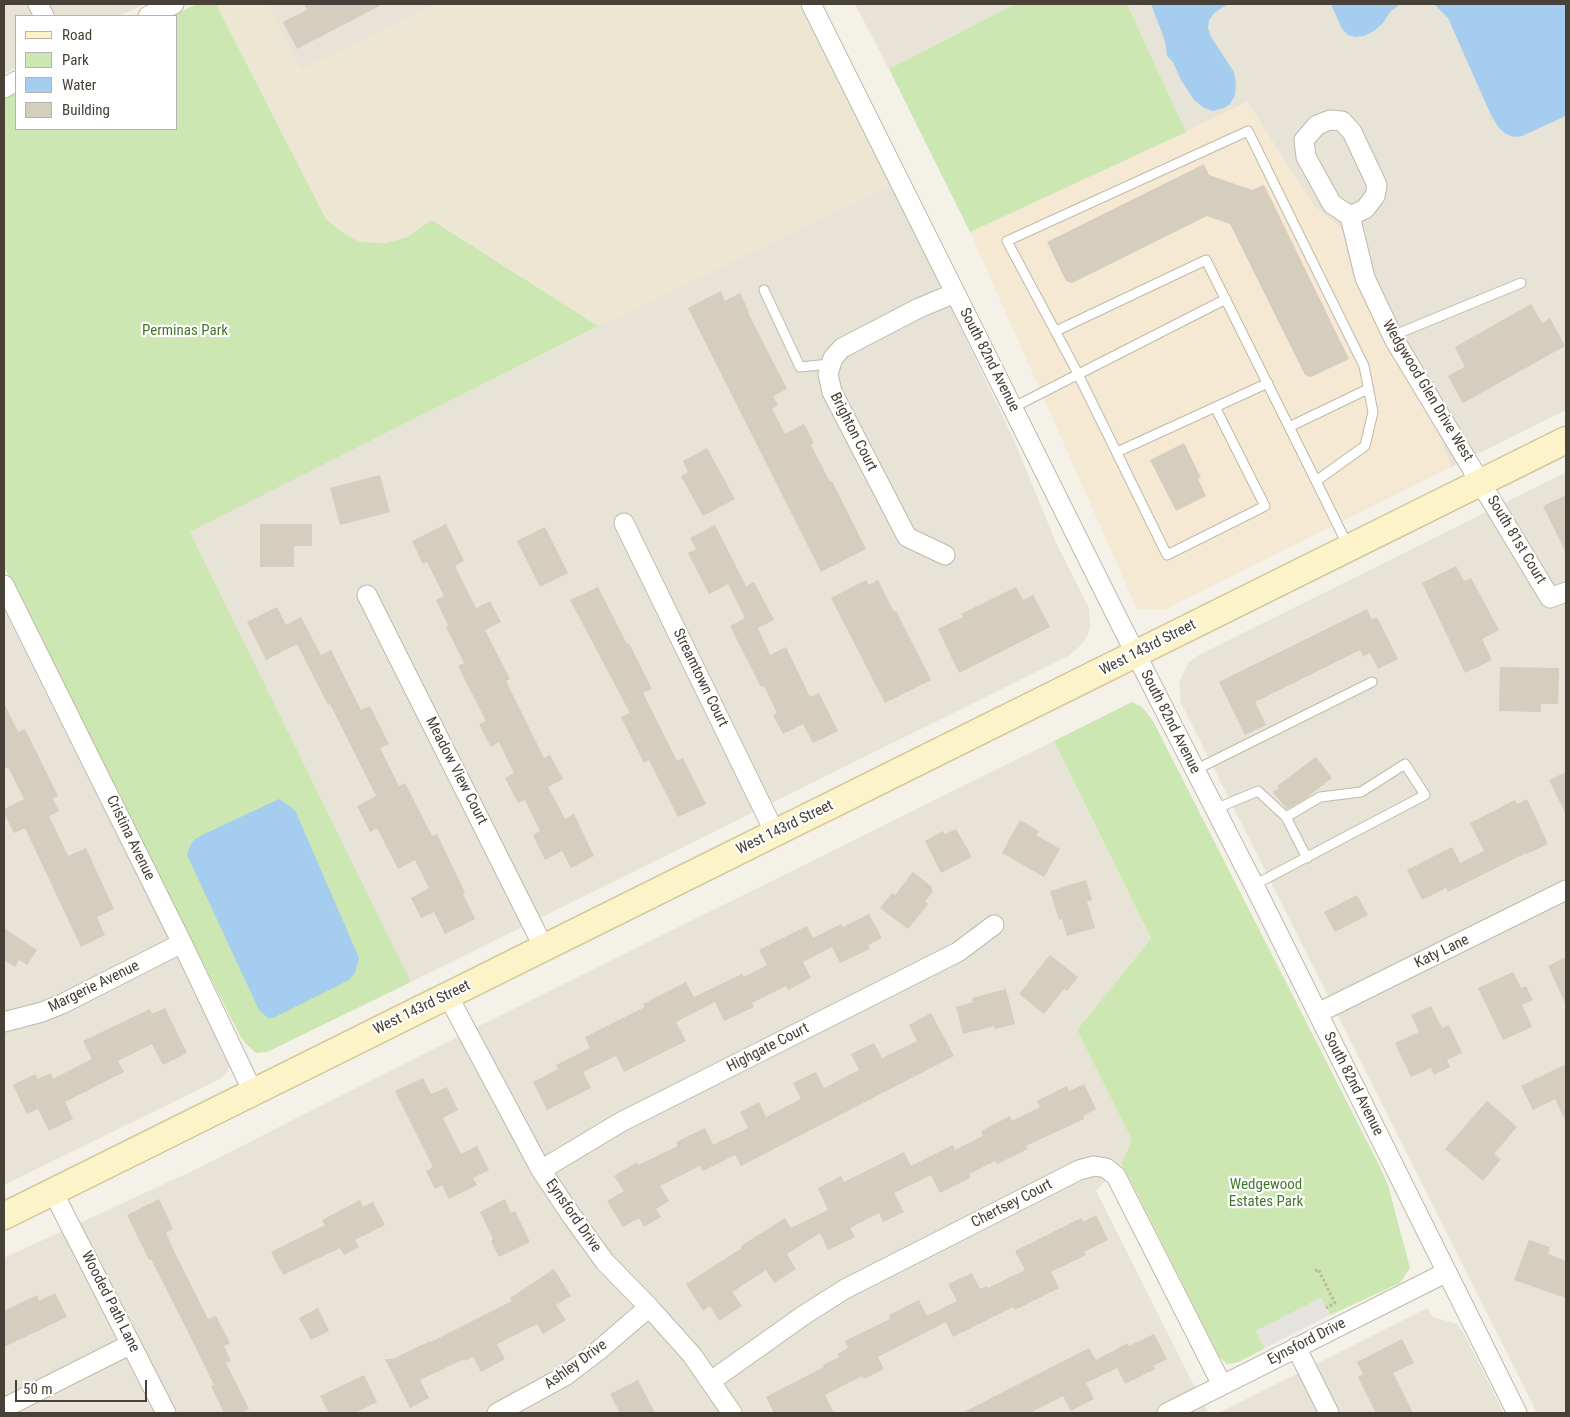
<!DOCTYPE html>
<html>
<head>
<meta charset="utf-8">
<style>
	body { margin:0 }
	#map { position:relative; width:1570px; height:1417px; overflow:hidden; background:#f4f1e8; font-family:"Roboto Condensed",sans-serif }
	canvas { display:block }
	.frame { position:absolute; inset:0; border:5px solid #474137; pointer-events:none }
	.legend { position:absolute; left:15px; top:15px; width:162px; height:115px; box-sizing:border-box; background:#fff; border:1px solid #b5b3af; margin:0; padding:6px 9px; list-style:none; font-size:15px; color:#474137 }
	.legend li { display:flex; align-items:center; gap:10px; height:25px }
	.legend b { width:25px; border:1px solid #b5b3af }
	.scale { position:absolute; left:15px; top:1380px; width:132px; height:22px; box-sizing:border-box; border:2px solid #474137; border-top:0; padding-left:6px; font-size:15px; line-height:18px; white-space:nowrap; color:#474137; -webkit-text-stroke:4px #fff; paint-order:stroke }
</style>
</head>
<body>
<div id="map">
<canvas width="1570" height="1417"></canvas>
<div class="frame"></div>
<ul class="legend">
<li><b style="height:6px;background:#fdf3c8"></b>Road</li>
<li><b style="height:14px;background:#cce7b1"></b>Park</li>
<li><b style="height:14px;background:#a5cdef"></b>Water</li>
<li><b style="height:14px;background:#d5cdbd"></b>Building</li>
</ul>
<div class="scale">50 m</div>
</div>
<script>
const ctx = document.querySelector('canvas').getContext('2d');
ctx.lineJoin = 'round';
function fill(path, color) { ctx.fillStyle = color; ctx.fill(path, 'evenodd'); }
const toPath = rows => new Path2D(rows.map(r => 'M' + r).join(''));
function strokePath(path, color, width, dash) { ctx.strokeStyle = color; ctx.lineWidth = width; ctx.lineCap = dash ? 'butt' : 'round'; ctx.setLineDash(dash || []); ctx.stroke(path); }
function drawText(font, color, halo, rows, align = 'center') {
  ctx.font = font + ' "Roboto Condensed",sans-serif'; ctx.lineWidth = 4.5; ctx.setLineDash([]); ctx.textBaseline = 'middle'; ctx.strokeStyle = halo; ctx.fillStyle = color; for (const [text, x, y, turn = 0] of rows) {
    ctx.save(); ctx.translate(x, y); ctx.rotate((+turn || 0) * Math.PI / 180); ctx.textAlign = isNaN(turn) ? turn : align; if (halo) ctx.strokeText(text, 0, 0); ctx.fillText(text, 0, 0); ctx.restore();
  }
}
const residential = toPath([
	[4,4,145,4,119,16,16,16,16,68,4,74],
	[267,4,437,4,300,71],
	[855,4,1015,4,889,69],
	[1127,4,1566,4,1566,410,1451,467,1438,433,1352,275,1341,228,1315,207,1247,102,1186,132],
	[892,184,1013,438,1057,545,1089,608,1090,625,1088,635,1079,647,1068,656,411,982,190,532,598,326],
	[1566,472,1566,1413,1537,1413,1181,703,1179,682,1189,662,1199,655],
	[4,610,229,1057,229,1068,222,1078,4,1185],
	[1054,741,1151,940,1077,1030,1132,1140,1121,1164,1096,1191,1208,1413,4,1413,4,1258,190,1172,485,1023],
	[1427,1308,1433,1317,1457,1324,1463,1332,1504,1413,1219,1413]
]);
const commercial = toPath([
	[1247,102,1315,207,1341,228,1352,275,1438,433,1451,467,1166,609,1137,609,970,232]
]);
const education = toPath([
	[216,4,267,4,300,71,437,4,801,4,892,184,598,326,433,220,407,237,386,243,360,242,342,232,326,219]
]);
const green = toPath([
	[197,4,216,4,326,219,342,232,360,242,386,243,407,237,432,220,598,326,190,532,411,982,267,1052,256,1053,247,1045,240,1036,4,567,4,98,16,91,16,129,176,129,176,16,171,16],
	[1015,4,1127,4,1186,132,970,232,889,69],
	[1132,702,1142,707,1153,721,1379,1165,1388,1185,1410,1268,1400,1283,1330,1315,1321,1298,1256,1331,1265,1348,1239,1362,1227,1364,1219,1356,1132,1183,1121,1164,1132,1140,1077,1030,1151,939,1054,741]
]);
const parking = toPath([
	[1321,1298,1330,1315,1265,1348,1256,1331]
]);
const water = toPath([
	[1151,4,1228,4,1214,13,1209,20,1208,28,1211,37,1234,72,1236,84,1235,95,1230,104,1224,108,1213,111,1204,108,1194,100,1181,80,1173,62,1167,56,1165,41],
	[1331,4,1400,4,1390,12,1383,23,1374,31,1364,36,1355,37,1348,35,1342,29],
	[1434,4,1566,4,1566,116,1522,136,1514,137,1506,134,1499,128,1491,115,1448,18],
	[279,799,295,810,359,958,355,973,349,980,273,1018,268,1018,259,1010,187,855,190,846,194,840,202,835]
]);
const building = toPath([
	[304,4,383,4,297,49,283,22,307,10],
	[1204,164,1209,175,1252,190,1264,185,1349,359,1311,377,1305,375,1230,224,1207,216,1072,283,1066,281,1047,242],
	[721,291,725,301,740,293,749,312,748,313,787,389,773,396,778,405,772,409,785,434,804,424,814,443,811,445,830,482,832,481,866,549,821,572,688,308],
	[1531,304,1542,323,1550,318,1565,346,1463,403,1448,376,1465,367,1455,347],
	[1184,443,1201,478,1198,479,1206,496,1176,511,1150,460],
	[707,448,735,499,703,516,681,476,688,472,683,461],
	[380,475,390,512,340,525,330,488],
	[1566,495,1566,553,1543,506],
	[260,524,312,524,312,546,294,546,294,567,260,567],
	[446,524,464,561,455,566,476,608,490,601,501,622,485,630,510,679,506,681,544,758,550,755,563,779,548,787,565,819,574,814,594,856,571,868,562,851,545,860,533,835,540,831,525,800,518,803,505,778,514,773,499,742,491,747,479,724,486,721,458,666,464,663,446,627,448,625,436,600,444,596,427,562,423,564,412,541],
	[715,525,746,586,754,582,774,620,758,628,770,655,786,647,810,697,819,693,838,731,813,743,803,724,783,734,773,715,777,713,764,686,761,687,730,626,745,618,728,584,709,594,688,553,696,549,690,538],
	[545,527,568,573,540,587,517,541],
	[1456,566,1464,581,1471,578,1499,630,1482,639,1492,660,1465,673,1422,583],
	[866,580,869,585,878,580,894,612,896,611,931,680,885,703,831,598],
	[598,587,627,644,629,643,652,689,643,693,677,761,683,758,706,804,678,817,649,760,644,763,621,717,630,713,570,600],
	[1016,587,1023,600,1033,595,1050,627,959,673,938,629,963,617,961,614],
	[277,607,286,625,301,617,321,655,331,650,361,710,370,706,389,744,380,748,399,786,405,783,432,836,437,834,465,893,463,894,475,919,445,934,434,912,421,918,411,898,429,888,415,860,398,869,377,828,370,832,357,806,376,796,330,704,328,705,297,644,266,660,247,622],
	[1367,609,1372,620,1377,617,1398,659,1378,669,1370,653,1363,657,1360,650,1255,702,1266,725,1245,735,1219,682],
	[1500,667,1559,668,1558,704,1541,704,1541,712,1499,711],
	[4,703,18,732,25,729,58,796,53,799,59,811,49,816,68,856,86,848,114,909,97,917,105,935,81,947,25,828,14,833,4,813,4,809,24,799,8,767,4,769],
	[1316,757,1332,778,1305,799,1287,809,1273,792,1279,788,1277,786],
	[1566,772,1566,815,1549,780],
	[1527,799,1548,844,1527,854,1526,853,1448,892,1446,888,1422,900,1407,870,1452,847,1460,863,1484,851,1470,823,1515,800,1517,804],
	[1020,820,1039,831,1036,835,1060,849,1044,877,1002,853],
	[956,829,972,857,941,873,925,841,943,831,945,834],
	[913,872,932,887,932,893,925,901,928,904,908,929,880,908,892,893,895,895],
	[1086,880,1092,900,1087,902,1095,928,1067,936,1062,919,1059,920,1050,891],
	[1357,895,1368,915,1335,932,1324,912],
	[869,914,882,938,868,945,870,949,840,963,832,947,803,962,811,978,788,990,786,986,752,1003,754,1007,724,1021,715,1002,676,1022,686,1041,624,1072,616,1056,583,1072,591,1088,547,1110,533,1082,558,1069,556,1065,590,1048,585,1037,645,1007,643,1004,686,982,694,997,742,974,744,977,767,965,759,950,807,926,813,938,841,924,843,927],
	[4,928,37,950,27,965,19,960,15,967,4,960],
	[1050,955,1078,977,1067,991,1064,989,1044,1014,1019,994],
	[1566,957,1566,1005,1548,966],
	[1513,972,1521,988,1526,986,1533,1000,1522,1005,1532,1027,1503,1040,1478,988],
	[1006,989,1015,1024,995,1029,994,1026,963,1034,956,1007,973,1002,972,998],
	[1431,1006,1442,1028,1449,1025,1462,1053,1447,1060,1450,1067,1434,1075,1431,1068,1411,1077,1395,1043,1419,1032,1411,1015],
	[165,1008,187,1053,163,1065,152,1044,118,1061,124,1072,65,1102,73,1119,49,1131,38,1109,27,1114,13,1085,35,1074,38,1079,51,1073,53,1079,92,1059,83,1041,150,1009,152,1014],
	[931,1013,954,1056,741,1166,735,1155,703,1171,700,1166,660,1186,669,1201,656,1209,661,1217,644,1227,639,1218,623,1227,607,1201,624,1191,614,1176,637,1162,638,1165,678,1146,676,1142,705,1128,713,1145,748,1128,740,1112,759,1102,766,1117,801,1099,793,1083,816,1072,824,1088,859,1070,851,1054,874,1043,882,1058,917,1041,909,1025],
	[1566,1064,1566,1122,1555,1099,1533,1110,1521,1086],
	[423,1078,431,1094,447,1087,458,1110,443,1118,461,1154,477,1146,489,1170,473,1178,477,1185,449,1199,442,1185,435,1189,426,1171,433,1167,395,1091],
	[1084,1084,1096,1109,1083,1116,1084,1119,1026,1146,1028,1149,997,1164,995,1161,969,1174,970,1178,940,1193,931,1175,894,1193,904,1212,883,1222,879,1213,850,1228,855,1237,828,1250,820,1233,787,1254,796,1269,774,1283,766,1270,732,1292,742,1306,719,1321,710,1306,703,1311,686,1284,742,1248,741,1246,785,1218,791,1228,828,1210,818,1188,841,1176,844,1182,904,1152,911,1166,953,1145,955,1150,983,1136,981,1131,1010,1116,1012,1121,1040,1107,1037,1101,1067,1086,1069,1091],
	[1487,1101,1517,1127,1494,1154,1501,1159,1483,1181,1445,1149],
	[159,1199,173,1229,166,1233,173,1249,208,1319,216,1316,230,1343,224,1346,231,1361,226,1363,249,1409,242,1413,224,1413,211,1386,214,1385,187,1330,151,1259,149,1260,127,1215],
	[505,1199,511,1213,515,1211,530,1242,499,1257,491,1241,493,1239,480,1212],
	[360,1200,363,1207,373,1202,385,1225,355,1240,359,1247,344,1255,340,1248,283,1275,271,1252,325,1225,322,1220],
	[1096,1215,1108,1240,1084,1252,1086,1255,1051,1272,1059,1288,1015,1310,1013,1307,953,1337,946,1322,878,1357,884,1369,864,1379,862,1376,825,1395,834,1413,774,1413,766,1397,824,1367,823,1365,839,1357,837,1354,848,1348,845,1341,890,1319,889,1315,919,1300,927,1316,957,1301,948,1284,972,1273,980,1289,987,1286,988,1288,1025,1270,1015,1251,1081,1218,1083,1222],
	[1529,1240,1550,1247,1548,1254,1566,1261,1566,1298,1514,1280],
	[554,1269,571,1296,556,1305,566,1320,543,1334,537,1324,497,1344,505,1359,481,1372,473,1357,465,1361,464,1359,420,1380,429,1398,410,1408,385,1359,393,1359,430,1341,431,1342,512,1301,510,1298],
	[55,1293,67,1317,4,1347,4,1311,37,1295,39,1301],
	[318,1308,329,1331,311,1340,299,1318],
	[1154,1334,1167,1359,1153,1366,1155,1369,1125,1384,1117,1368,1086,1383,1094,1399,1071,1411,1063,1396,1030,1413,962,1413,1089,1348,1096,1360,1128,1343,1129,1346],
	[1402,1339,1414,1363,1393,1373,1413,1413,1376,1413,1358,1377,1363,1374,1357,1362],
	[364,1375,377,1402,355,1413,329,1413,320,1396],
	[638,1380,655,1413,620,1413,610,1394]
]);
const path = toPath([
	[1315,1271,1318,1269,1335,1303,1326,1308]
]);
const lane = toPath([
	[764,290,800,367,830,364],
	[1056,331,1206,260,1316,481],
	[1392,336,1521,283],
	[1215,407,1265,506,1167,555,1075,368,1007,241,1248,131,1364,366,1373,412,1365,446,1316,481,1348,546],
	[1012,408,1226,299],
	[1289,427,1368,389],
	[1117,452,1268,383],
	[1195,770,1372,682],
	[1215,809,1258,791,1286,817,1320,797,1361,792,1405,764,1425,795,1254,885],
	[1286,817,1307,858]
]);
const street = toPath([
	[38,4,44,16],
	[811,4,1119,621,1254,885,1517,1413],
	[148,16,174,4],
	[4,88,16,81],
	[1350,216,1365,209,1375,196,1377,185,1352,132,1342,121,1330,120,1317,125,1304,140,1306,157,1332,204,1350,216,1365,278,1394,339,1550,598,1566,592],
	[624,523,775,833],
	[945,555,907,537,832,392,828,374,833,358,842,348,919,308,955,293],
	[4,585,182,943,253,1092],
	[367,595,544,948],
	[448,996,541,1170,571,1215,605,1262,649,1307,692,1355,732,1413],
	[1318,1013,1566,890],
	[4,1022,42,1012,62,1004,182,943],
	[541,1170,621,1122,958,952,994,925],
	[53,1192,166,1413],
	[1296,1347,1329,1413],
	[711,1381,804,1315,845,1289,1079,1170,1094,1166,1106,1168,1116,1176,1222,1385],
	[4,1408,131,1344],
	[497,1413,565,1376,598,1351,649,1307],
	[1167,1413,1447,1272]
]);
const secondary = toPath([
	[4,1216,1566,440]
]);
const parkNames = [
	["Perminas Park",185,331],
	["Wedgewood",1266,1185],
	["Estates Park",1266,1202]
];
const streetNames = [
	["South 82nd Avenue",989,360,63],
	["Wedgwood Glen Drive West",1427,391,59],
	["Brighton Court",853,432,63],
	["South 81st Court",1516,540,59],
	["West 143rd Street",1148,648,-27],
	["Streamtown Court",700,678,64],
	["South 82nd Avenue",1170,722,63],
	["Meadow View Court",456,771,63],
	["West 143rd Street",785,828,-26],
	["Cristina Avenue",130,838,64],
	["Katy Lane",1442,952,-26],
	["Margerie Avenue",94,987,-26],
	["West 143rd Street",422,1008,-26],
	["Highgate Court",768,1048,-27],
	["South 82nd Avenue",1353,1084,63],
	["Chertsey Court",1012,1204,-27],
	["Eynsford Drive",573,1216,55],
	["Wooded Path Lane",110,1302,63],
	["Eynsford Drive",1307,1342,-27],
	["Ashley Drive",576,1365,-36]
];
fill(residential, '#e7e3d6');
fill(commercial, '#f5e9d3');
fill(education, '#ece6d2');
fill(green, '#cce7b1');
fill(parking, '#e5e3e0');
fill(water, '#a5cdef');
fill(building, '#d5cdbd');
strokePath(lane, '#bfb9aa', 11);
strokePath(street, '#bfb9aa', 21);
strokePath(secondary, '#d3c699', 29);
strokePath(path, '#c0b69c', 3, [2.5, 2.5]);
strokePath(lane, '#fff', 9);
strokePath(street, '#fff', 19);
strokePath(secondary, '#fdf3c8', 26);
drawText('15px', '#43782b', '#fff', parkNames);
drawText('15px', '#474137', '#fff', streetNames);
</script>
</body>
</html>
